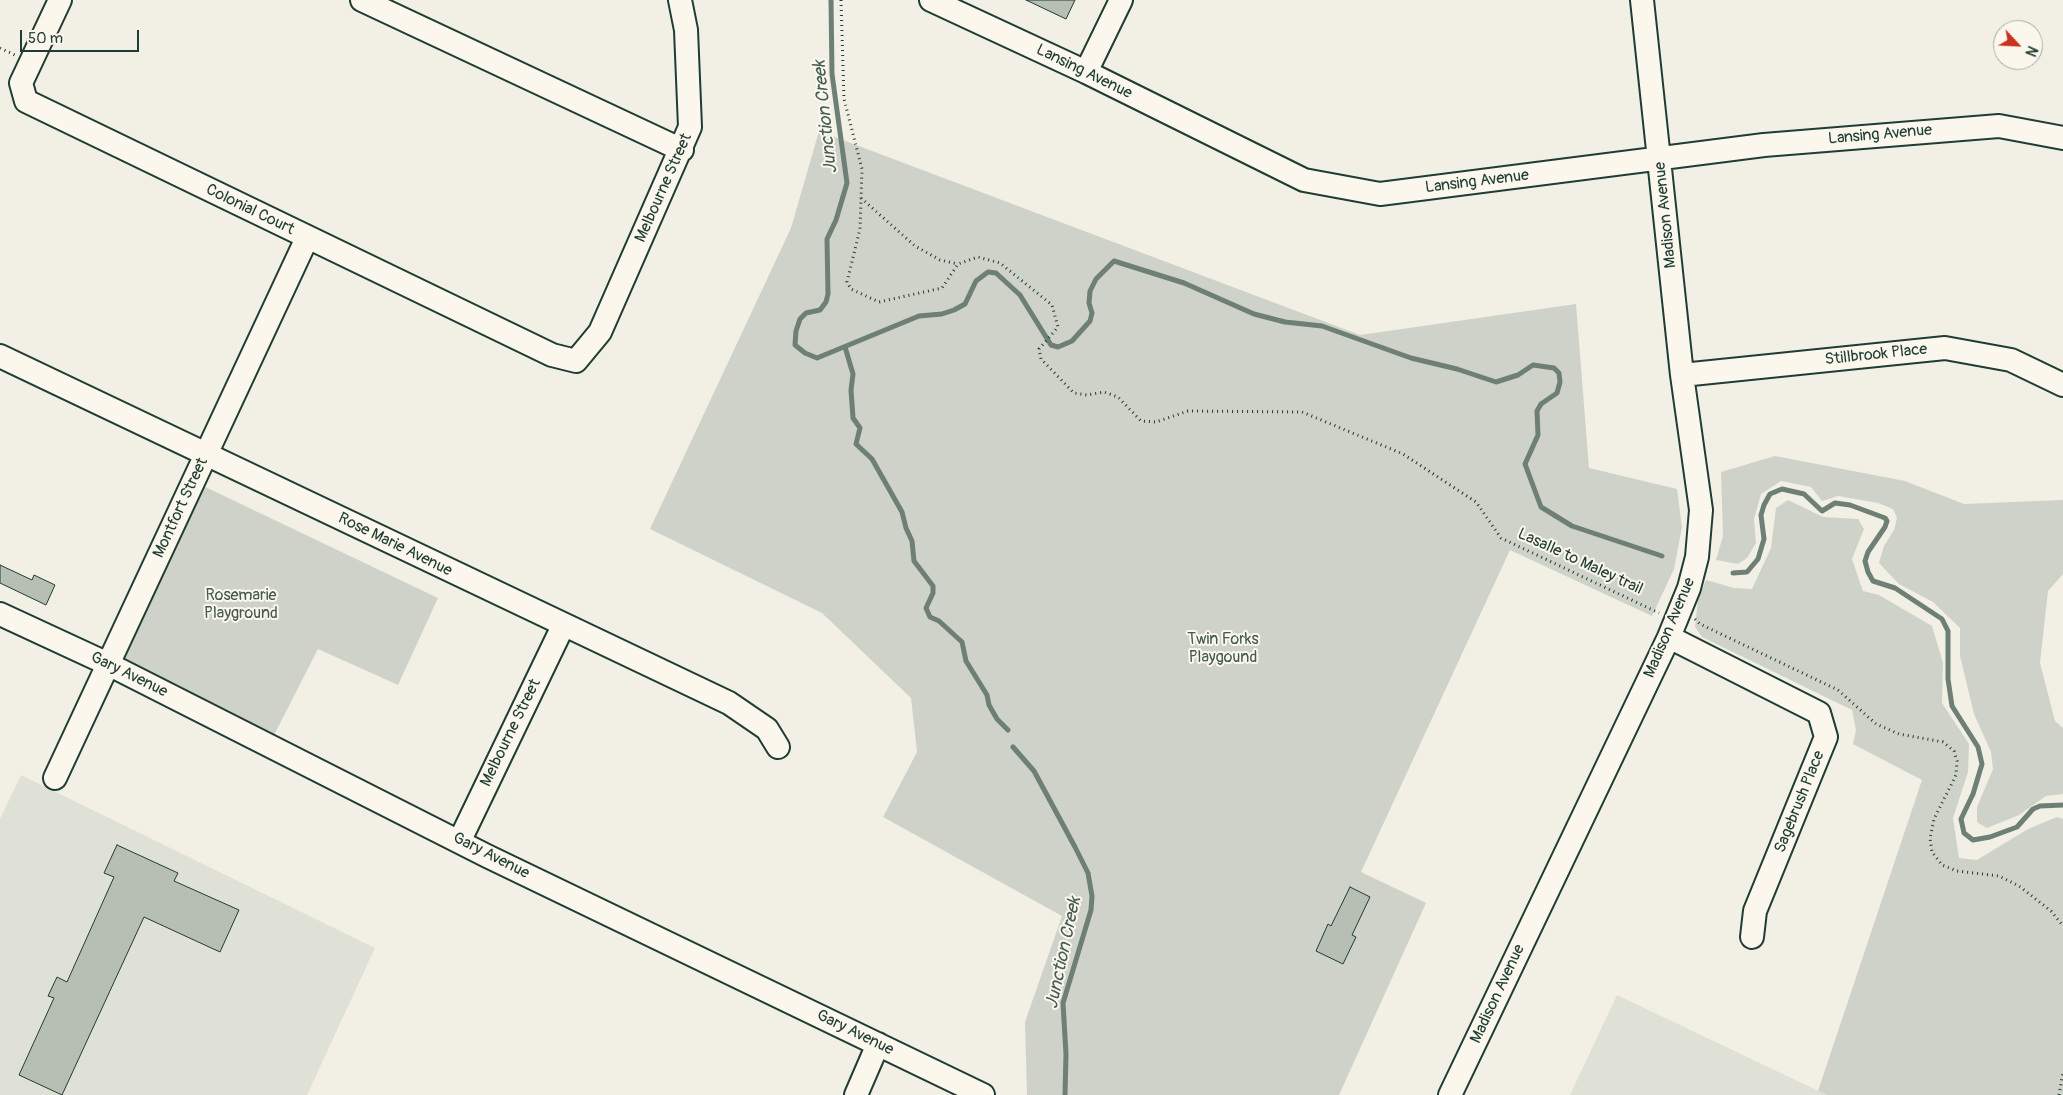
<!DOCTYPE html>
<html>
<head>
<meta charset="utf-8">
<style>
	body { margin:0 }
	#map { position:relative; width:2063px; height:1095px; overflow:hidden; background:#f2f0e5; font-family:Pangolin,sans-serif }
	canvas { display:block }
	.north { position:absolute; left:1993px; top:20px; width:50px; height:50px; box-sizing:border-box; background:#fbf7ec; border:1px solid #a3ada2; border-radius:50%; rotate:115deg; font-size:14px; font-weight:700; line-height:20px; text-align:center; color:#1f3d34 }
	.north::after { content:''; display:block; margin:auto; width:18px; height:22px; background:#c8321e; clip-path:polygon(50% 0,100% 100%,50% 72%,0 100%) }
	.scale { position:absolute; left:20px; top:30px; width:119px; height:22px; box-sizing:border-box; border:2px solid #1f3d34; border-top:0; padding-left:6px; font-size:15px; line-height:18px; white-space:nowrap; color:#1f3d34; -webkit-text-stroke:4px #fbf7ec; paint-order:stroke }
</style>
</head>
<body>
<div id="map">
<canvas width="2063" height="1095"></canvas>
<div class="north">N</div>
<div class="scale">50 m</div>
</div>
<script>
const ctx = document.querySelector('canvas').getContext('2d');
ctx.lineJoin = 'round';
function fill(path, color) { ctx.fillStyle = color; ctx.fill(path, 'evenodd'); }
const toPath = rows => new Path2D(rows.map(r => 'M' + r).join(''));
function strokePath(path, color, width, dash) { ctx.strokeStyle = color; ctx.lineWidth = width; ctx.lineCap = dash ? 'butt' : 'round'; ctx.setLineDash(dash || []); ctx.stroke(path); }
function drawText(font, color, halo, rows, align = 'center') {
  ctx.font = font + ' Pangolin,sans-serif'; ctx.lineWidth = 4; ctx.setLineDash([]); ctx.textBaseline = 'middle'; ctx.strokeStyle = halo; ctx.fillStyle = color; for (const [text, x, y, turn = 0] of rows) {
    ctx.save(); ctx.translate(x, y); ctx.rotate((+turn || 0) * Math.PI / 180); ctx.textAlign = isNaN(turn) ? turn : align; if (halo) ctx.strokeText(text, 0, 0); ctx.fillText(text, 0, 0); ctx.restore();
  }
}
const built = toPath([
	[21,775,375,948,307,1095,0,1095,0,819],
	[1617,995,1827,1095,1570,1095]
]);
const green = toPath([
	[819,131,1360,335,1576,304,1589,468,1677,489,1682,527,1674,569,1652,616,1510,550,1361,872,1426,903,1339,1095,1027,1095,1025,1022,1062,916,883,817,917,752,911,698,822,613,650,529,791,228],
	[1775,456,1905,481,1964,504,2063,500,2063,574,2048,591,2040,663,2055,721,2063,728,2063,794,2046,796,2019,815,1987,828,1977,822,1977,807,1993,769,1991,752,1974,714,1960,656,1960,628,1933,602,1899,584,1879,563,1884,546,1894,530,1897,518,1893,509,1878,503,1838,496,1822,501,1811,487,1781,481,1761,494,1754,519,1756,543,1747,558,1738,564,1716,560,1723,536,1721,472],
	[199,484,438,598,398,685,318,649,272,739,122,663,123,647],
	[1788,500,1823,517,1858,519,1864,529,1852,559,1863,591,1879,595,1932,626,1943,663,1942,703,1969,744,1968,772,1953,818,1959,858,1977,860,2028,829,2057,817,2063,819,2063,1095,1827,1095,1818,1091,1922,780,1853,744,1856,730,1852,710,1702,637,1695,627,1698,599,1706,580,1734,588,1752,589,1771,548,1776,508]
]);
const stream = toPath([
	[831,0,832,74,847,183,836,220,827,239,828,294,826,302,820,310,806,313,800,319,796,331,795,345,805,353,817,358,919,316,942,314,954,310,965,304,976,281,988,272,996,273,1020,295,1051,345,1058,347,1072,341,1090,321,1092,313,1089,303,1090,291,1096,279,1114,261,1184,283,1254,314,1285,322,1322,326,1411,358,1457,369,1496,382,1518,375,1533,365,1554,368,1559,373,1560,382,1557,393,1541,404,1537,411,1538,435,1525,464,1541,507,1572,526,1662,556],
	[845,347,853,374,851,390,853,418,860,428,856,444,872,459,902,512,906,528,912,541,914,561,933,586,933,593,926,608,930,617,939,621,962,642,966,661,987,695,989,705,997,719,1008,730],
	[1733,573,1747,572,1758,559,1764,539,1761,515,1764,505,1770,494,1782,489,1804,494,1822,511,1835,503,1850,505,1885,518,1887,521,1885,527,1868,552,1865,561,1868,572,1873,581,1895,588,1942,619,1948,631,1948,679,1952,706,1978,747,1982,764,1973,794,1961,819,1964,833,1973,840,1990,837,2017,827,2033,809,2040,806,2063,805],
	[1013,747,1034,771,1075,847,1088,873,1092,896,1091,910,1063,1003,1066,1054,1065,1095]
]);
const building = toPath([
	[1026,0,1075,0,1066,19,1026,0],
	[0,565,32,580,34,575,55,585,46,605,0,583,0,565],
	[117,845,178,873,174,881,239,910,220,952,144,917,62,1095,19,1075,54,998,48,996,57,977,67,982,114,877,104,873,117,845],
	[1350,887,1370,897,1352,935,1356,937,1343,964,1316,951,1328,924,1331,926,1350,887]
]);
const path = toPath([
	[841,0,844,99,862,169,860,229,847,282,851,289,879,302,942,288,958,264,978,257,1000,263,1052,305,1058,327,1039,349,1041,359,1074,393,1087,395,1104,392,1118,397,1141,421,1156,422,1188,411,1302,412,1403,454,1476,502,1501,538,1659,613],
	[0,48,15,55],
	[861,198,915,246,940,260,958,264],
	[1695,619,1700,624,1838,690,1876,724,1899,734,1943,742,1954,751,1957,761,1956,775,1934,819,1930,838,1932,852,1942,865,1957,871,1999,876,2019,886,2051,911,2063,926],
	[2059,1095,2063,1072]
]);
const minor = toPath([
	[60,0,21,83,26,101,552,355,576,361,600,332,690,127,686,30,680,0],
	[362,0,682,150],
	[931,0,1086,72,1304,180,1380,194,1764,145,1999,126,2063,138],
	[1086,72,1121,0],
	[0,356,729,703,767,729,778,747],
	[1682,375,1945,348,2011,360,2063,385],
	[0,614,108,664,487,856,983,1095],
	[1669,637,1819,713,1826,737,1755,911,1752,937],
	[55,778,307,238],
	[460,840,563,626],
	[856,1095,878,1044],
	[1450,1095,1669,637,1689,588,1697,557,1701,510,1682,375,1642,0]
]);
const streetNames = [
	["Lansing Avenue",1084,72,26],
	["Lansing Avenue",1880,135,-5],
	["Lansing Avenue",1477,182,-7],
	["Melbourne Street",664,188,-66],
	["Colonial Court",250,210,26],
	["Madison Avenue",1666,215,-96],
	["Stillbrook Place",1876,355,-6],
	["Montfort Street",181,508,-65],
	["Rose Marie Avenue",395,545,26],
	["Lasalle to Maley trail",1580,562,25],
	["Madison Avenue",1670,628,-67],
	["Gary Avenue",129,675,26],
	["Melbourne Street",511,733,-64],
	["Sagebrush Place",1800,802,-68],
	["Gary Avenue",491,856,27],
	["Madison Avenue",1498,994,-65],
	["Gary Avenue",855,1033,26]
];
const parkNames = [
	["Rosemarie",241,596],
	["Playground",241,614],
	["Twin Forks",1223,640],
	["Playgound",1223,658]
];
const waterNames = [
	["Junction Creek",826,117,-96],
	["Junction Creek",1064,953,-78]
];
fill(built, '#e0e1d6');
fill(green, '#cfd2c8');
strokePath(stream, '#6e7f75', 5);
fill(building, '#b7beb3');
strokePath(building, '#1f3d34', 1);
strokePath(minor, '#1f3d34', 26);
strokePath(path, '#1f3d34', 3, [1, 4]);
strokePath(minor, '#fbf7ec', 22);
drawText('16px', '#1f3d34', '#fbf7ec', streetNames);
drawText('16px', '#425b52', '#fbf7ec', parkNames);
drawText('italic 18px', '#465e55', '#fbf7ec', waterNames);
</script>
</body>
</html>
